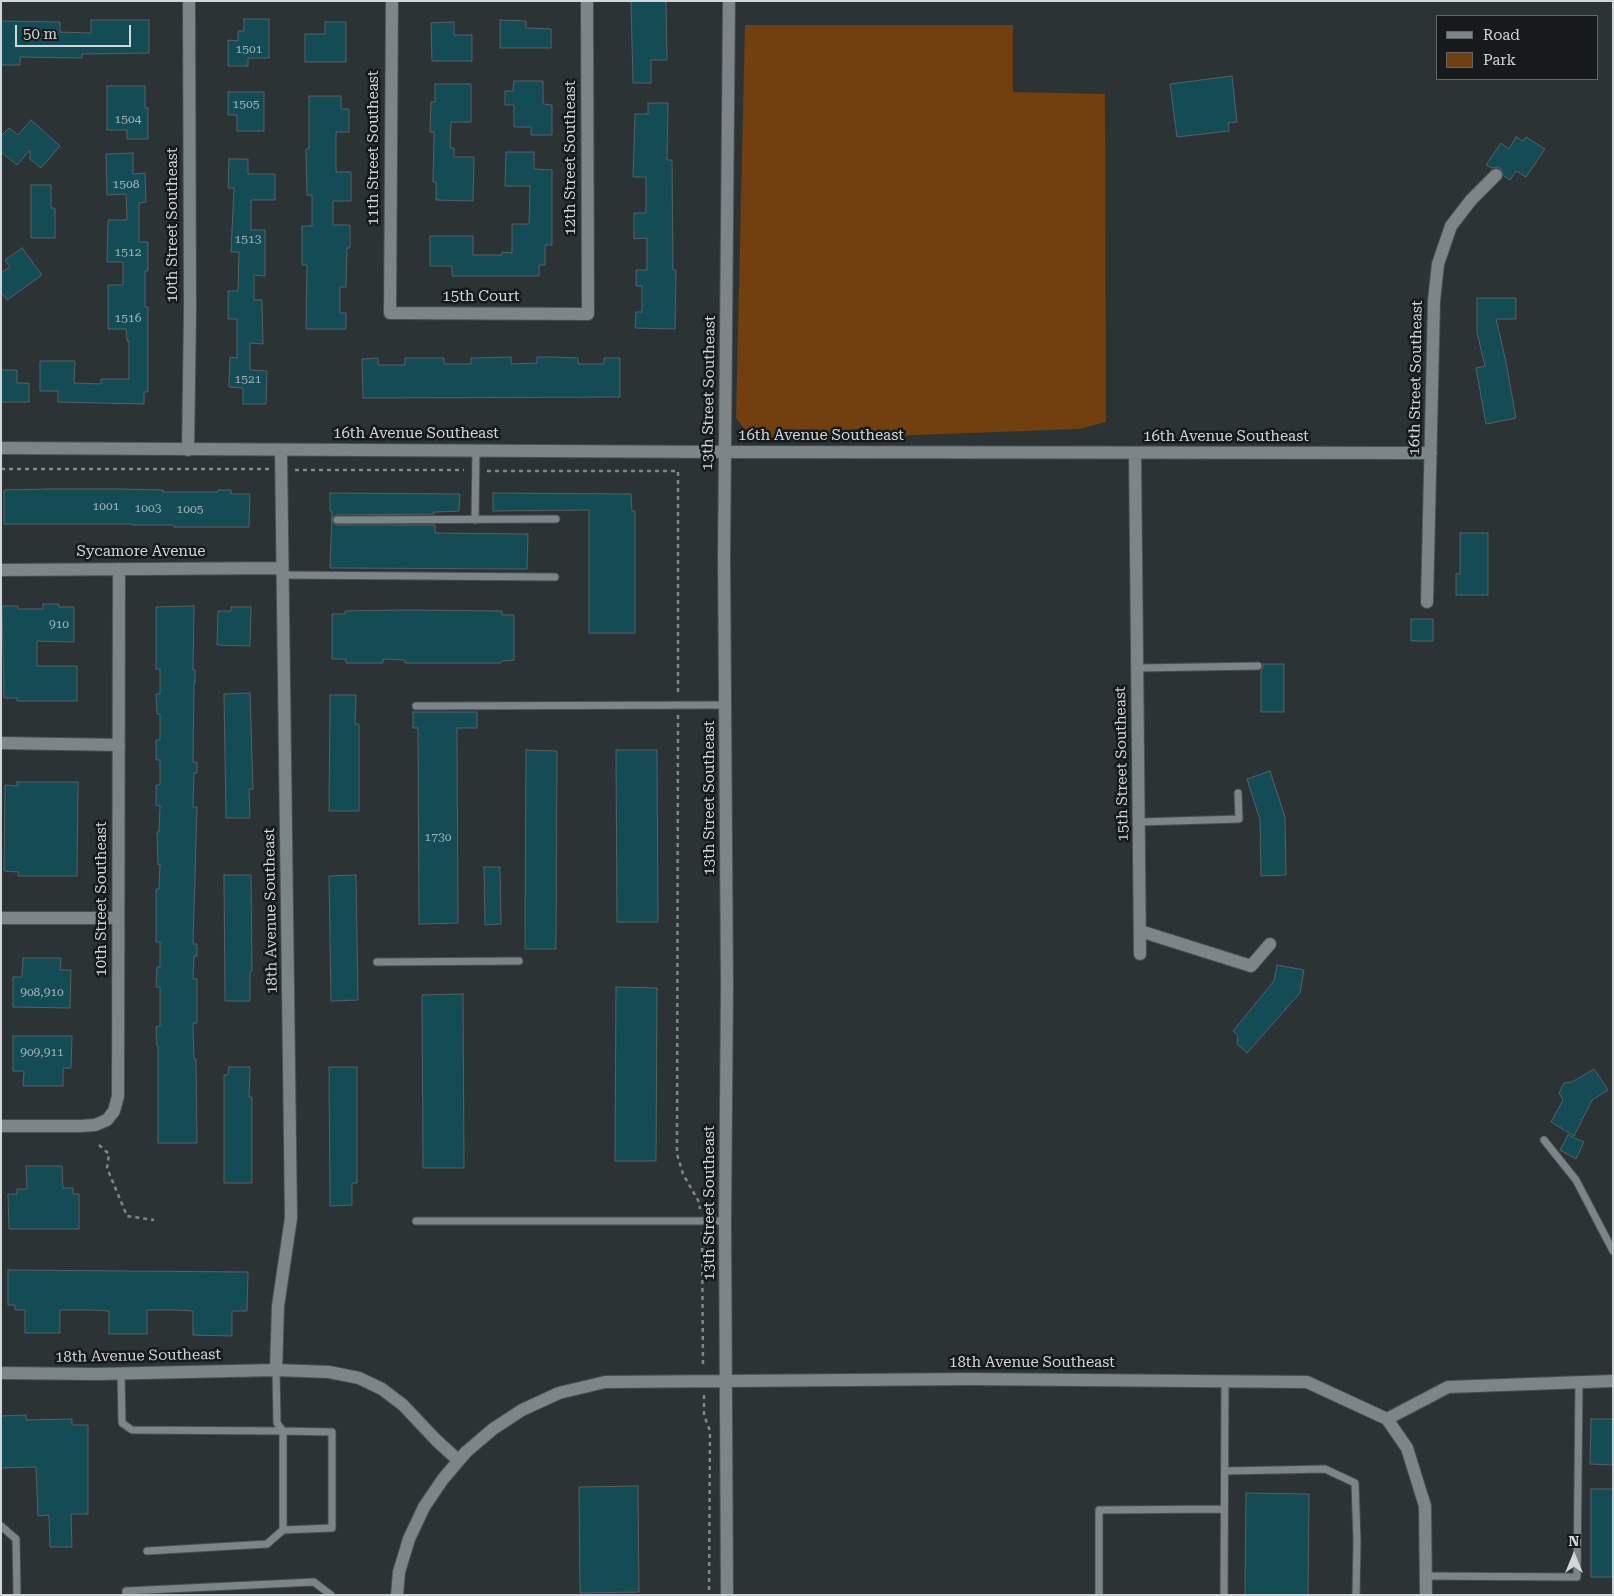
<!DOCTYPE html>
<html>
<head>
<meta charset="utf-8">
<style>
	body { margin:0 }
	#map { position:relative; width:1614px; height:1596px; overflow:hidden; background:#2b3335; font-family:"Roboto Serif",serif }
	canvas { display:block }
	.frame { position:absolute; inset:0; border:2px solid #d1d6d8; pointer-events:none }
	.legend { position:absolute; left:1436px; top:15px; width:162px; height:65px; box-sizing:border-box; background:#171a1b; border:1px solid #616567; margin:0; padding:6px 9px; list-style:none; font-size:15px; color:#d1d6d8 }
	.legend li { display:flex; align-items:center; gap:10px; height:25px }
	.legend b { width:25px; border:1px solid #616567 }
	.north { position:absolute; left:1549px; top:1531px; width:50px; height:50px; -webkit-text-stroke:4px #171a1b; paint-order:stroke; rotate:0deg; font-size:14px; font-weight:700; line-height:20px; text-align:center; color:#d1d6d8 }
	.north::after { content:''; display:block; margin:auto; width:18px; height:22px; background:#d1d6d8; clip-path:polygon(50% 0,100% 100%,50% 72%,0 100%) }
	.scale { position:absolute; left:15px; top:25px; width:116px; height:22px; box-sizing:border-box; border:2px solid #d1d6d8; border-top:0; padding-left:6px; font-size:15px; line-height:18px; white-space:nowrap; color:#d1d6d8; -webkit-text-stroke:4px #171a1b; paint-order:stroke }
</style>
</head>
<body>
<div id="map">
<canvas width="1614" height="1596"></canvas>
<div class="frame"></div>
<ul class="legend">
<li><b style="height:6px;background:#7c8587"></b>Road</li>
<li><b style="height:14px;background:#723f0f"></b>Park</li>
</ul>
<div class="north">N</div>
<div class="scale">50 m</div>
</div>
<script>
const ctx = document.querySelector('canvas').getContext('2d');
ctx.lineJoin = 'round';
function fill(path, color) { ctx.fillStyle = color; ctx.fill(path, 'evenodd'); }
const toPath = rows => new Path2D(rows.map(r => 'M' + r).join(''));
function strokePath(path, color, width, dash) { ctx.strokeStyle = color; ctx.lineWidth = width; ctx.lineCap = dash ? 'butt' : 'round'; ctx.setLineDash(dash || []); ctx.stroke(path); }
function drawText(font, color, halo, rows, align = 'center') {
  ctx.font = font + ' "Roboto Serif",serif'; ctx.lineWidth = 5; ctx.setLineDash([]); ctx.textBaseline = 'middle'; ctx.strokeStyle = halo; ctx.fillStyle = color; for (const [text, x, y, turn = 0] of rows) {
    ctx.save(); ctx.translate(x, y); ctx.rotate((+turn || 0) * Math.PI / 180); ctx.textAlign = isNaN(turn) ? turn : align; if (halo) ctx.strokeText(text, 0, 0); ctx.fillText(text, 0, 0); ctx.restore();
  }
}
const green = toPath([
	[745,25,1013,25,1013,92,1105,94,1106,422,1079,429,754,441,736,418]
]);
const building = toPath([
	[631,1,666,1,667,60,651,60,651,83,633,83,631,1],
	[244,19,269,19,269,58,248,58,248,66,228,66,228,40,238,41,238,31,244,31,244,19],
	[91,20,149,20,149,53,82,54,82,58,20,57,20,65,1,65,1,21,60,22,60,32,91,33,91,20],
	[500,20,526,21,526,28,551,29,551,48,500,48,500,20],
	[325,22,346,22,346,62,305,62,305,34,325,34,325,22],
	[454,22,454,35,472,35,472,61,432,61,431,23,454,22],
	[1232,76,1237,122,1228,123,1229,131,1177,137,1170,84,1232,76],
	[514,81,543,81,543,104,552,105,552,135,531,135,531,127,514,127,514,105,505,105,505,91,513,91,514,81],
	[435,84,471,84,471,122,451,122,450,148,454,148,454,157,474,157,473,201,436,200,436,182,433,182,434,132,430,132,431,102,435,102,435,84],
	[107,86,145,86,145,108,148,108,148,139,127,139,127,130,107,130,107,86],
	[228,92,264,92,264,131,237,131,237,115,228,115,228,92],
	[309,96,341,96,341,109,349,109,349,132,336,132,336,172,351,172,351,201,333,201,333,225,350,225,350,248,347,248,346,287,340,287,340,313,346,313,346,329,306,329,307,265,302,265,302,226,312,226,312,195,307,195,306,149,309,149,309,96],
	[648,103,668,103,667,160,672,160,673,270,676,270,675,329,635,328,636,312,642,312,642,286,636,286,636,270,647,270,647,238,634,239,634,213,646,213,646,177,633,177,635,114,648,114,648,103],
	[31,120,60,146,41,168,30,159,30,150,17,165,1,152,1,136,9,128,18,135,31,120],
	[1516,137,1523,141,1526,137,1545,149,1526,177,1516,171,1510,180,1504,176,1501,169,1498,167,1492,168,1486,165,1501,143,1509,149,1516,137],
	[506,152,534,152,534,169,552,170,552,245,545,245,545,265,539,265,539,276,452,276,452,266,430,266,430,236,473,236,473,255,502,255,502,252,512,253,512,224,529,224,530,186,505,186,506,152],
	[133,153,133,174,145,173,146,202,139,203,139,242,148,242,148,271,145,271,145,307,148,307,148,392,144,392,144,404,58,402,58,391,40,391,40,361,75,361,74,383,101,384,101,379,129,379,129,341,127,341,126,329,108,329,108,285,123,285,123,262,107,262,108,220,127,220,126,194,107,195,106,154,133,153],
	[229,159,248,159,248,174,275,174,275,200,251,200,251,230,265,230,265,276,254,275,254,300,262,300,263,344,250,343,250,370,267,371,266,404,243,404,243,388,229,387,230,357,237,358,237,319,228,319,228,291,238,291,239,252,231,252,234,188,228,188,229,159],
	[31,185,51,185,51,208,55,208,55,238,31,238,31,185],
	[22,248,42,275,7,300,1,292,1,273,10,267,5,260,22,248],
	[1477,298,1516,298,1516,319,1496,319,1506,362,1516,418,1486,424,1476,368,1485,366,1477,332,1477,298],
	[511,357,511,364,537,363,537,357,554,357,578,358,578,364,604,364,604,358,620,358,620,397,363,398,362,359,378,358,378,365,405,365,405,358,444,358,444,364,471,364,471,358,511,357],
	[1,370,17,370,17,383,29,383,29,402,1,402,1,370],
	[47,489,121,489,163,490,163,492,218,492,218,490,231,490,231,494,250,494,249,527,174,527,174,525,132,525,132,524,4,524,4,490,47,489],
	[330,493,460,494,459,511,434,512,434,514,337,515,333,517,332,521,334,524,337,525,435,525,435,533,528,534,527,569,330,568,332,511,330,511,330,493],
	[493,493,631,494,632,511,635,511,635,633,589,633,589,510,493,511,493,493],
	[1460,533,1488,533,1488,595,1456,595,1456,574,1460,574,1460,533],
	[43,604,59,604,59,607,74,607,74,642,37,641,37,666,77,666,77,701,17,701,17,698,4,698,2,606,18,606,18,609,43,609,43,604],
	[194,606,193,670,195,670,195,683,194,683,193,762,197,762,197,773,194,773,193,807,197,807,193,944,197,944,197,956,194,956,193,979,197,979,197,1023,193,1023,194,1059,196,1059,197,1143,158,1143,158,1046,157,1046,156,1027,160,1026,160,987,156,987,157,967,160,967,160,942,156,942,156,889,159,889,160,864,158,865,157,832,159,832,160,806,156,805,156,785,160,785,160,760,156,760,156,740,160,740,160,714,157,714,156,694,160,694,160,669,156,669,156,607,194,606],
	[231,607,251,607,250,646,217,645,218,611,231,611,231,607],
	[406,610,502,611,502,615,514,615,514,660,502,661,501,663,405,663,405,660,383,659,383,663,346,663,346,659,332,659,332,614,345,614,345,611,406,610],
	[1411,619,1433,619,1433,641,1411,641,1411,619],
	[1263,664,1284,664,1284,712,1261,712,1261,671,1263,668,1263,664],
	[250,693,253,789,249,789,250,818,226,818,224,694,250,693],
	[330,695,356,695,355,724,359,724,359,811,329,811,330,695],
	[413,712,477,712,477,728,457,728,458,923,419,924,418,728,413,728,413,712],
	[526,750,557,751,556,949,525,949,526,750],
	[616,750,657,750,658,922,617,922,616,750],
	[1270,771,1285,817,1286,875,1261,876,1260,820,1247,779,1270,771],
	[17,782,78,782,77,876,18,876,19,872,4,871,5,785,17,786,17,782],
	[484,867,500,867,501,924,485,925,484,867],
	[224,875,251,875,252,971,250,971,250,1001,225,1001,224,875],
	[356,875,358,1000,331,1001,329,876,356,875],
	[23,958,61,958,60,970,71,970,70,1008,13,1007,13,977,22,977,23,958],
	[1277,965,1304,970,1300,993,1247,1053,1237,1044,1238,1036,1233,1031,1274,981,1277,965],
	[616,987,657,988,656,1161,615,1161,616,987],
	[463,994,464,1168,423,1168,422,995,463,994],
	[13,1036,72,1036,71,1068,63,1068,63,1086,23,1086,24,1071,13,1071,13,1036],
	[229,1067,250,1067,249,1097,252,1097,252,1183,224,1183,224,1075,228,1075,229,1067],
	[329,1067,357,1067,357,1183,352,1183,352,1205,330,1206,329,1067],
	[1594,1069,1608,1090,1592,1100,1574,1136,1551,1122,1563,1100,1559,1093,1564,1083,1572,1082,1594,1069],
	[1568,1135,1584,1142,1576,1159,1560,1150,1568,1135],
	[26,1166,62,1166,63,1188,73,1188,73,1194,79,1194,79,1229,9,1229,8,1194,17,1194,17,1189,27,1189,26,1166],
	[8,1270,248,1272,247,1311,232,1311,232,1336,193,1335,193,1311,176,1310,147,1310,147,1334,109,1334,109,1311,91,1310,60,1310,60,1333,25,1333,25,1310,15,1310,15,1305,8,1305,8,1270],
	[26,1415,26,1420,72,1419,72,1425,88,1425,88,1514,71,1514,72,1547,50,1547,49,1515,38,1516,36,1467,1,1468,1,1416,26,1415],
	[1591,1419,1613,1419,1613,1465,1590,1464,1591,1419],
	[638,1486,639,1592,580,1593,579,1487,638,1486],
	[1591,1489,1613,1489,1613,1577,1591,1577,1591,1489],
	[1246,1493,1309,1494,1308,1595,1245,1595,1246,1493]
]);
const path = toPath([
	[1,469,269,469],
	[295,470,464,470],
	[487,471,678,471,678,695],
	[678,715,677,1154,683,1174,699,1202,700,1209],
	[99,1145,109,1154,107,1168,127,1216,154,1220],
	[702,1232,703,1367],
	[704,1395,704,1415,710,1431,709,1595]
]);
const service = toPath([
	[337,520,556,519],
	[475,520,476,450],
	[282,575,555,577],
	[1137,668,1258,666],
	[416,706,725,705],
	[1139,822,1239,819,1238,793],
	[377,962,519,961],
	[1544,1140,1576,1180,1613,1251],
	[416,1221,725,1221],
	[121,1374,122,1423,132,1430,283,1431,332,1432,332,1528,283,1530,283,1431,277,1423,276,1370],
	[1225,1471,1325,1469,1355,1483,1357,1541,1356,1595],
	[1,1526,16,1539,17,1595],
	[147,1551,267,1544,283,1530],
	[1426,1576,1577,1577,1579,1382],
	[126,1595,126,1591,314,1582,331,1595],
	[1099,1595,1099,1510,1224,1509],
	[1224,1595,1225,1380]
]);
const minor = toPath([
	[392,1,390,313,588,314,587,1],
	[188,450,190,311,189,1],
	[725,452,1431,453],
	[1135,453,1140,954],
	[1,570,282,568],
	[1427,602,1434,301,1438,264,1451,226,1471,200,1496,175],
	[1,743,119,745],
	[1,918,118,918],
	[1140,931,1251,966,1270,944],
	[1,1126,81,1126,95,1125,107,1120,114,1111,118,1096,119,569],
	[276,1370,329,1372,359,1378,382,1389,403,1405,437,1441,458,1460],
	[1,1373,98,1374,276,1370,278,1306,291,1218,281,450]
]);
const tertiary = toPath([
	[1,448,725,452],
	[1387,1419,1407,1448,1425,1506,1426,1595],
	[397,1595,399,1572,409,1539,424,1507,443,1479,466,1452,493,1429,522,1410,559,1393,605,1382,970,1379,1307,1382,1387,1419,1448,1387,1613,1381],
	[727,1595,725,1221,727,987,724,556,729,1]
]);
const numberNames = [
	["1501",249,49],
	["1505",246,104],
	["1504",128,119],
	["1508",126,184],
	["1513",248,239],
	["1512",128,252],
	["1516",128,318],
	["1521",248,379],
	["1001",106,506],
	["1003",148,508],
	["1005",190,509],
	["910",59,624],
	["1730",438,837],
	["908,910",42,992],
	["909,911",42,1052]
];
const streetNames = [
	["11th Street Southeast",374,148,-90],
	["12th Street Southeast",571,158,-90],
	["10th Street Southeast",173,225,-90],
	["15th Court",481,297],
	["16th Street Southeast",1416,378,-89],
	["13th Street Southeast",709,393,-89],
	["16th Avenue Southeast",416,434],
	["16th Avenue Southeast",821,436],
	["16th Avenue Southeast",1226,437],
	["Sycamore Avenue",141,552],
	["15th Street Southeast",1122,764,-91],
	["13th Street Southeast",710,798,-90],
	["10th Street Southeast",102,899,-90],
	["18th Avenue Southeast",271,911,-91],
	["13th Street Southeast",710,1203,-90],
	["18th Avenue Southeast",138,1356,-1],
	["18th Avenue Southeast",1032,1363]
];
fill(green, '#723f0f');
fill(building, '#144c56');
strokePath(building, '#576062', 1);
strokePath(service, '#494f51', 9);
strokePath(minor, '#494f51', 14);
strokePath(tertiary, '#494f51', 14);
strokePath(path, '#82888a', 2.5, [4, 4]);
strokePath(service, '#7c8587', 7);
strokePath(minor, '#7c8587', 12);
strokePath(tertiary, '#7c8587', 12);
drawText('12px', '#a2b4b8', null, numberNames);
drawText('15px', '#d1d6d8', '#171a1b', streetNames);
</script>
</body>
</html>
